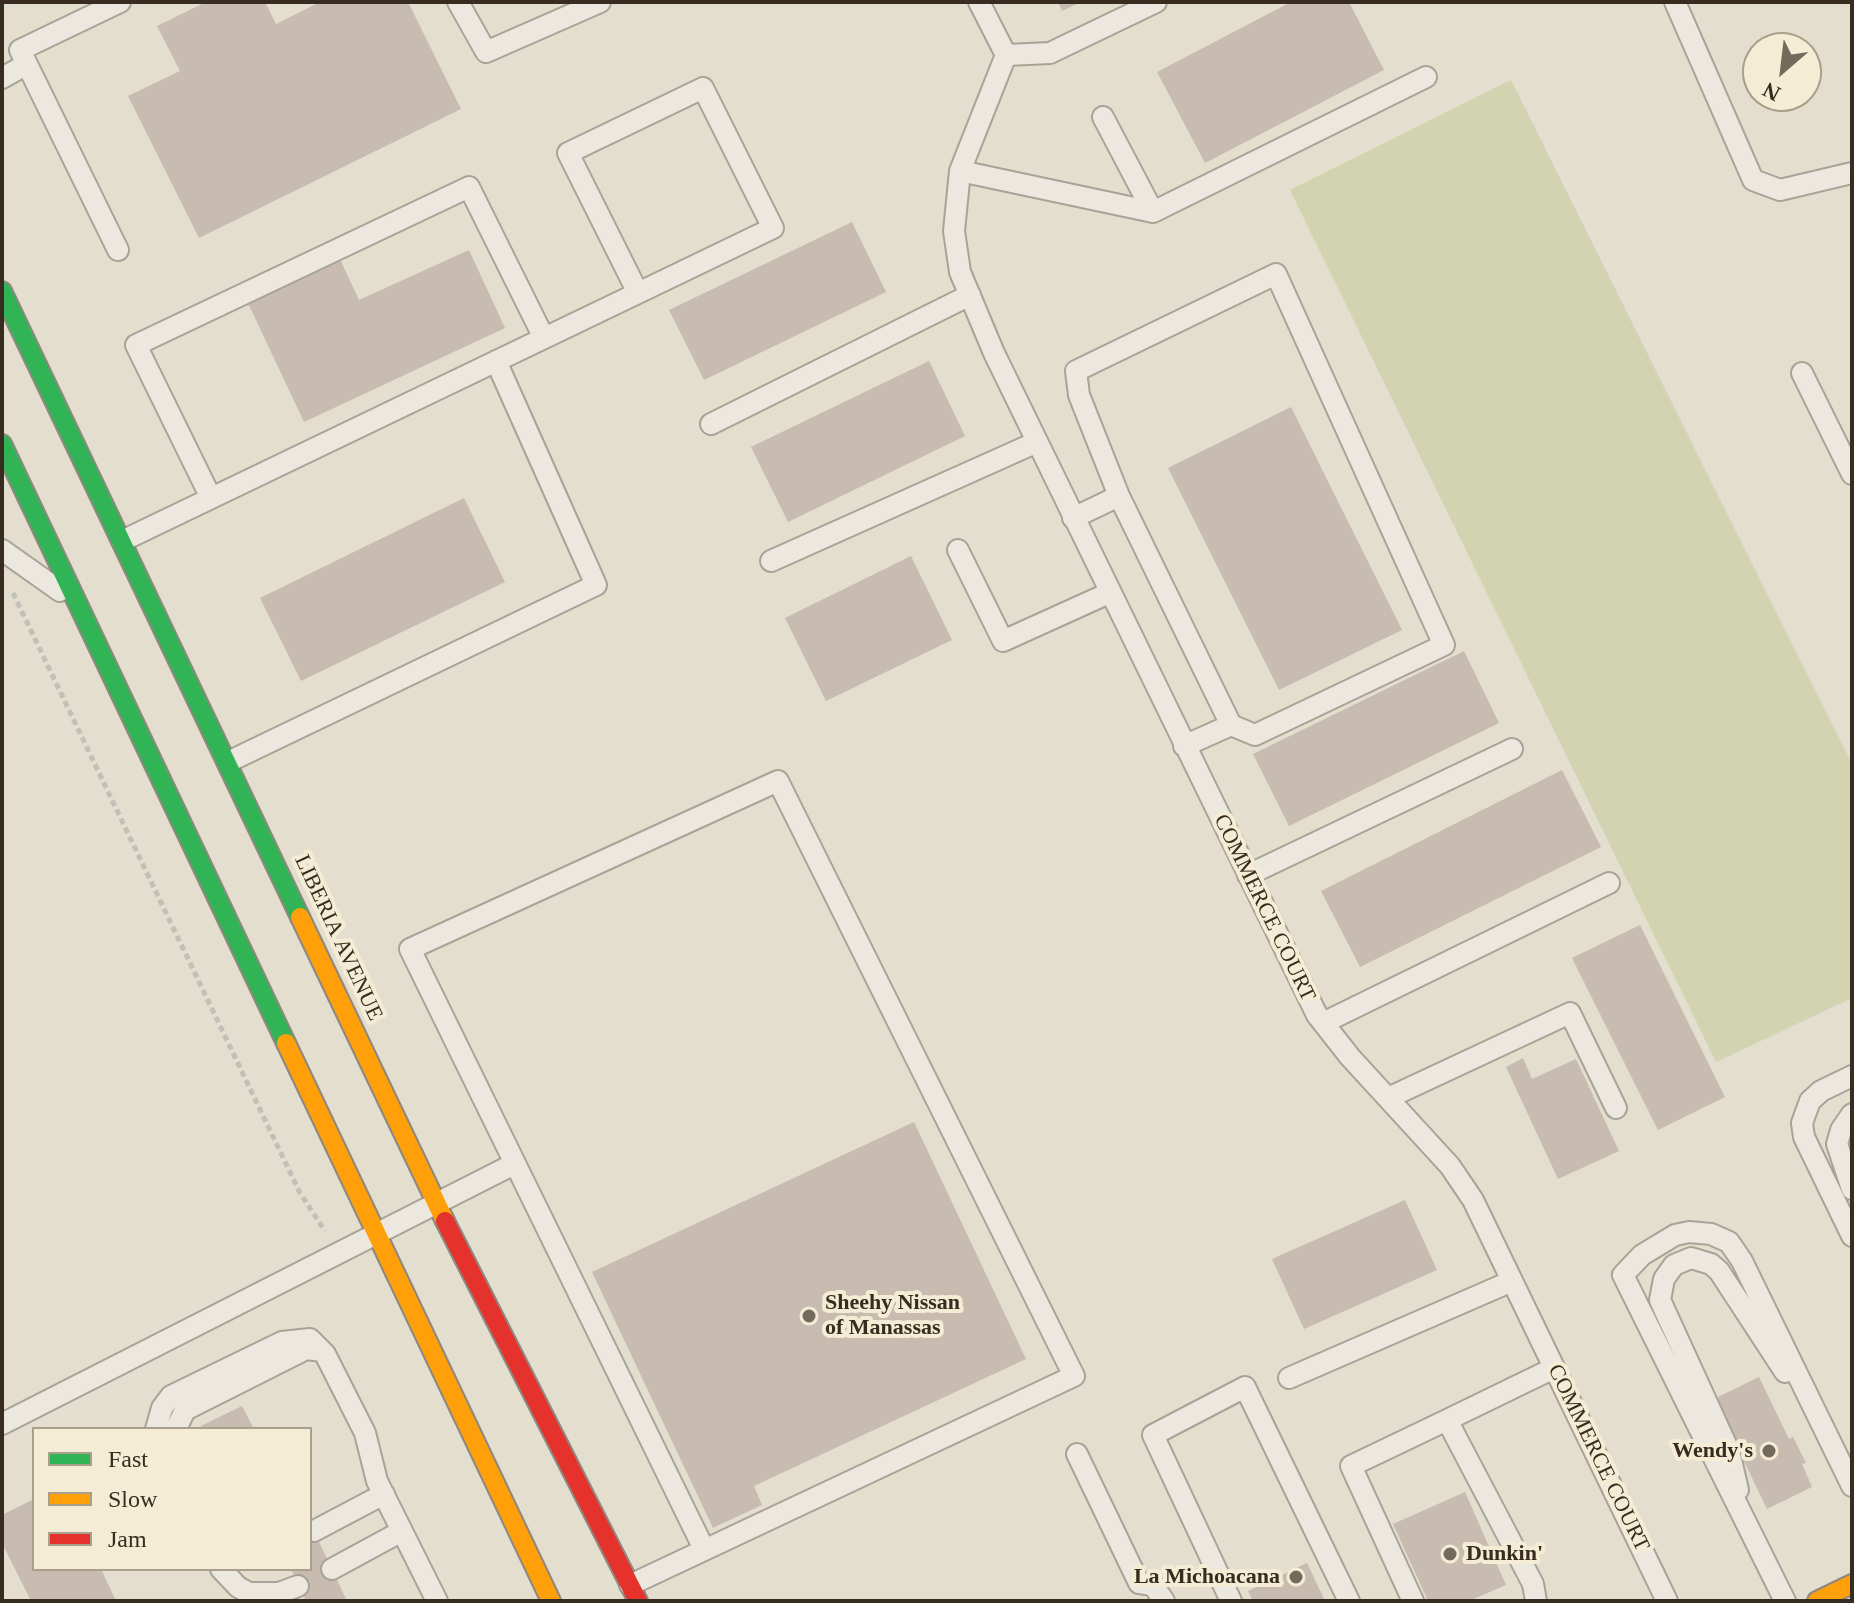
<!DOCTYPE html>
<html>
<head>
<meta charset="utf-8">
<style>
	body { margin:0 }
	#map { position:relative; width:1854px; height:1603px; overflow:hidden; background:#e3dece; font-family:Georgia,serif }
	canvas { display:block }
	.frame { position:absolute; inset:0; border:4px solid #372c1f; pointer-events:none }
	.legend { position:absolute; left:32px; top:1427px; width:280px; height:144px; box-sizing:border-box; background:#f4ecd4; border:2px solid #a89f8c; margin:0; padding:10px 14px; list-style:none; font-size:24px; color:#372c1f }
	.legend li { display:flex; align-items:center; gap:16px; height:40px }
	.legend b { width:40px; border:2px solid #a89f8c }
	.north { position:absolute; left:1742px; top:32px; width:80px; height:80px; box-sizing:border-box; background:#f4ecd4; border:2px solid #a89f8c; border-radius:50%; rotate:208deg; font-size:22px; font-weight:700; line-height:32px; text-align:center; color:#372c1f }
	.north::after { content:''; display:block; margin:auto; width:28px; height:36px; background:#736a5c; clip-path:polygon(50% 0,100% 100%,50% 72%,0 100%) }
</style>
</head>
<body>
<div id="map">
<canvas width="1854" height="1603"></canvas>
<div class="frame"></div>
<ul class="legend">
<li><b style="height:10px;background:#30b455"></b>Fast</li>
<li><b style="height:10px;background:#ff9f0a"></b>Slow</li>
<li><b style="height:10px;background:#e5322d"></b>Jam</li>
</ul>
<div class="north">N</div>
</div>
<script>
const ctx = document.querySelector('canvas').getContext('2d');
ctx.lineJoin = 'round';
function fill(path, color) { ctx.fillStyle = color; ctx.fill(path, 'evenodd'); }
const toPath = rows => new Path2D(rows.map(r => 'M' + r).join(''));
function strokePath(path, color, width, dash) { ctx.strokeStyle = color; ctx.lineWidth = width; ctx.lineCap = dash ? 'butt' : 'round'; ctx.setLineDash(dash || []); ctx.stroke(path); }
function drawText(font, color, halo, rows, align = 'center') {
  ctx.font = font + ' Georgia,serif'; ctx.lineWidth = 8; ctx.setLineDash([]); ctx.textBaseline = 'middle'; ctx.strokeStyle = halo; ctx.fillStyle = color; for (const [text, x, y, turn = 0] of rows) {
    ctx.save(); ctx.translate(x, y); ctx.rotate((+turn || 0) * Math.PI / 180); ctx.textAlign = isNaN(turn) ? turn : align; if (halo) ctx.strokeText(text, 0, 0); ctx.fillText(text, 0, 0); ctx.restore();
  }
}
const green = toPath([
	[1511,80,1852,764,1852,998,1716,1062,1290,190]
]);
const building = toPath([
	[206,2,265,2,276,24,320,2,408,2,461,109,199,238,128,96,180,71,157,26],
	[1058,2,1081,2,1062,11],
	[1291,2,1349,2,1384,70,1205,163,1157,72],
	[852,222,886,292,704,380,669,310],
	[469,250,505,328,304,422,247,301,339,257,359,300],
	[929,361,965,436,788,522,751,447],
	[1291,407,1402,630,1279,690,1168,468],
	[464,498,505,582,301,681,260,598],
	[911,556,952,640,826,701,785,618],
	[1464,651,1499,723,1289,826,1253,754],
	[1562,770,1601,847,1360,967,1321,891],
	[1640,925,1725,1097,1658,1130,1572,958],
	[1523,1058,1532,1079,1576,1059,1619,1151,1558,1179,1506,1067],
	[914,1122,1026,1359,754,1486,762,1505,713,1528,592,1272],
	[1405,1200,1437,1270,1304,1329,1272,1259],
	[1759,1377,1789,1439,1793,1437,1806,1463,1802,1464,1812,1487,1767,1509,1714,1399],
	[242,1406,254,1429,203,1429,201,1426],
	[1465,1492,1506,1585,1469,1601,1428,1601,1393,1524],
	[34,1499,34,1569,101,1569,116,1601,31,1601,2,1543,2,1515],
	[310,1522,314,1531,347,1601,306,1601,291,1569,310,1569],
	[1307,1563,1325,1601,1253,1601,1248,1591]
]);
const path = toPath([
	[13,593,300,1193,325,1231]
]);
const lane = toPath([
	[458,2,486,52,600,2],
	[979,2,1006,55,960,171,954,231,960,272,994,353,1317,1015,1350,1057,1450,1166,1473,1200,1667,1601],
	[1675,2,1753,180,1780,190,1852,173],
	[1006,55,1050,53,1156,2],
	[2,78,27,64],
	[703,88,773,228,638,293,568,153,703,88],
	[1103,117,1153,212],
	[960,171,1153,212,1426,77],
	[118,250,20,50,120,2],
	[1802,373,1852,474],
	[711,424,970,295],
	[211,498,136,345,469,187,544,338],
	[1073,518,1119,496],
	[122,541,638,293],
	[2,550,60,591],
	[958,550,1003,641,1109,593],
	[771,561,1037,442],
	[1184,746,1231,725,1119,496,1079,395,1076,371,1276,274,1444,645,1255,735,1231,725],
	[228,762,596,585,496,361],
	[1248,875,1512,749],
	[1323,1023,1609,883],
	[1852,1076,1821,1091,1810,1101,1802,1123,1804,1137,1852,1236],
	[1388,1098,1570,1013,1616,1108],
	[1852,1114,1841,1130,1837,1144,1852,1189],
	[1289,1378,1512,1281],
	[1447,1420,1554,1368],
	[2,1424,514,1164],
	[156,1429,162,1408,171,1396,282,1342,310,1339,325,1354,365,1433,377,1481,437,1601],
	[176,1429,185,1410,306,1349,322,1351],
	[1077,1454,1139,1583,1153,1585,1164,1601],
	[1738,1490,1729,1451,1660,1300,1664,1279,1674,1265,1691,1258,1711,1264,1719,1271,1785,1372],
	[314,1531,384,1494],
	[221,1569,238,1587,249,1593,279,1593,298,1586],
	[332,1569,402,1531],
	[630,1585,1074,1376,778,781,410,949,704,1549],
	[1231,1601,1153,1435,1245,1387,1349,1601],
	[1413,1601,1351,1466,1447,1420,1533,1584,1536,1601],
	[1785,1601,1623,1275,1642,1255,1675,1235,1689,1232,1711,1234,1729,1242,1742,1261,1852,1486]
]);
const fast = toPath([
	[2,291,300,917],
	[2,444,286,1043]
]);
const slow = toPath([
	[300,917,445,1221],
	[286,1043,551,1601],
	[1817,1601,1852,1584]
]);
const jam = toPath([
	[445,1221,638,1601]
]);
const markers = [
	[809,1316,8,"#736a5c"],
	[1769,1451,8,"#736a5c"],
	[1450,1554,8,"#736a5c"],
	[1296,1577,8,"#736a5c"]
];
const streetNames = [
	["COMMERCE COURT",1264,908,64],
	["LIBERIA AVENUE",338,938,65],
	["COMMERCE COURT",1598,1458,64]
];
const poiNames = [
	["Sheehy Nissan",825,1303],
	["of Manassas",825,1328],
	["Wendy's",1753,1451,"right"],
	["Dunkin'",1466,1554],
	["La Michoacana",1280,1577,"right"]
];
fill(green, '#d1d3b1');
fill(building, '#c7bcaf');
strokePath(lane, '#a9a397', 24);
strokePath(fast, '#8e887e', 22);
strokePath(slow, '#8e887e', 22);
strokePath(jam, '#8e887e', 22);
strokePath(path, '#c4bfb6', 5, [6, 4]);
strokePath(lane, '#ece8df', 20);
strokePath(fast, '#30b455', 18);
strokePath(slow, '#ff9f0a', 18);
strokePath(jam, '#e5322d', 18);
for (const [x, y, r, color] of markers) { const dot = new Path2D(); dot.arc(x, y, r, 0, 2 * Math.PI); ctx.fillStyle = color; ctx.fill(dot); strokePath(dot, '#f4ecd4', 3); }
drawText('22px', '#372c1f', '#f4ecd4', streetNames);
drawText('bold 22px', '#372c1f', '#f4ecd4', poiNames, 'left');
</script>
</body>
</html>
